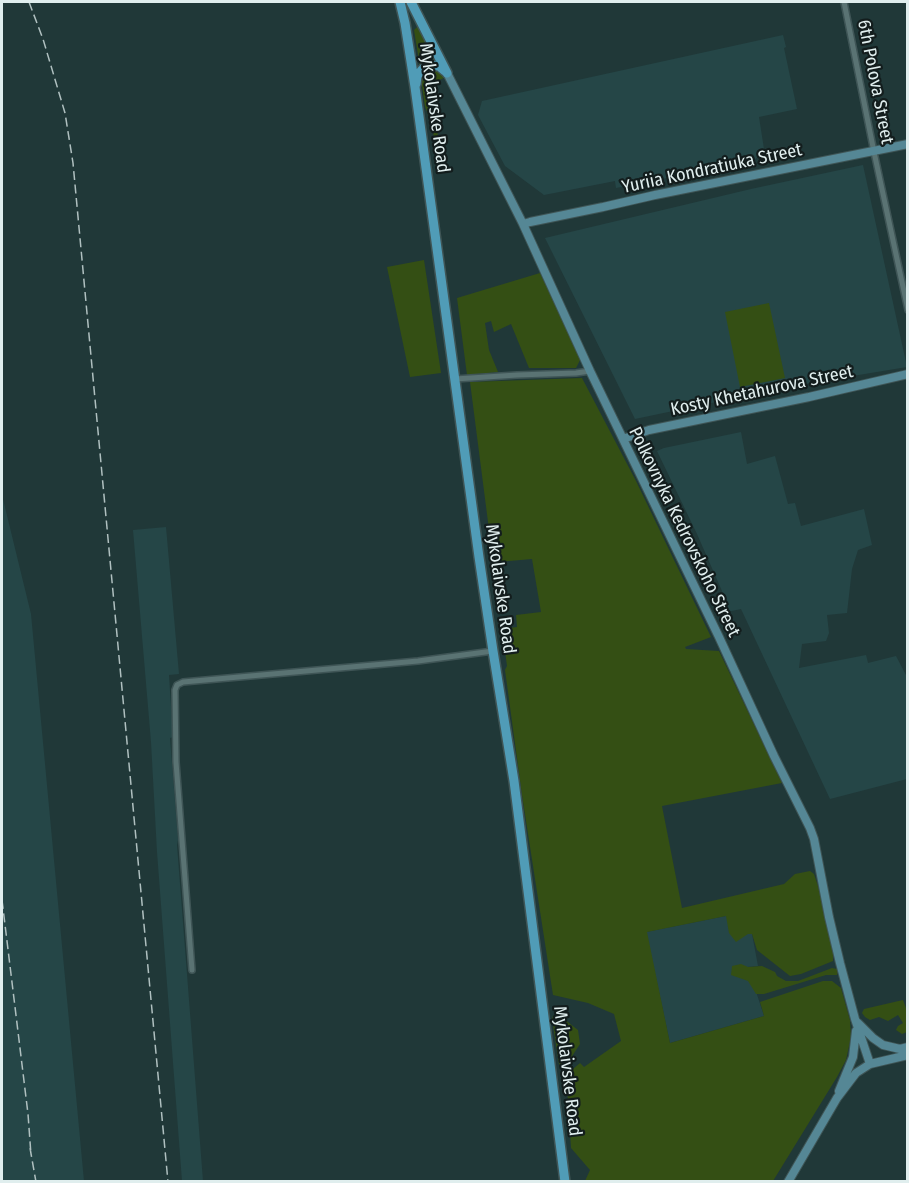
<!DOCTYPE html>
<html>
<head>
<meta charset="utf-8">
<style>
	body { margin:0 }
	#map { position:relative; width:909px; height:1183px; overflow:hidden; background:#203838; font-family:"Fira Sans Condensed",sans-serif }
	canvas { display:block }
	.frame { position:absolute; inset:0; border:3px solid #e0eeee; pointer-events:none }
</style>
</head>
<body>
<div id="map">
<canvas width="909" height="1183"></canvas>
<div class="frame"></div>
</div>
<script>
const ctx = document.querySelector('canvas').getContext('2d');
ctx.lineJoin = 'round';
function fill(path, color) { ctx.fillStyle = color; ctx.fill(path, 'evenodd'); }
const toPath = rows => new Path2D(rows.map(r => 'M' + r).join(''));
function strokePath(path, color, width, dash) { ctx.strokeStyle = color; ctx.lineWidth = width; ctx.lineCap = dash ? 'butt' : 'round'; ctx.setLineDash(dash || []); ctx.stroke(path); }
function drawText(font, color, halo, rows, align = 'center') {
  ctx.font = font + ' "Fira Sans Condensed",sans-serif'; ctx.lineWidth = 4.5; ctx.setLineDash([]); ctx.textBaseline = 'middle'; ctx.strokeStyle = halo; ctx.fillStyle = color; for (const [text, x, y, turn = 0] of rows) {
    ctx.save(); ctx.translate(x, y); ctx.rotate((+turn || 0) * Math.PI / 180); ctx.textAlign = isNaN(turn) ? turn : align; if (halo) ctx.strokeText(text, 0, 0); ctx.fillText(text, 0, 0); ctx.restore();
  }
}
const built = toPath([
	[783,35,786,47,784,48,797,109,759,117,764,149,754,161,616,188,615,181,544,195,505,166,478,115,482,101],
	[863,165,907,367,792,386,635,419,545,238,751,189],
	[741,432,747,464,775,456,788,504,795,503,801,526,864,509,872,545,858,550,852,569,847,613,827,615,829,633,826,641,802,644,799,668,866,655,868,663,896,656,907,677,907,779,830,799,741,609,727,612,723,598,722,591,697,534,657,451,664,448],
	[2,495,31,614,84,1181,2,1181],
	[166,527,179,674,169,675,173,737,170,738,178,840,177,845,203,1181,182,1181,157,852,151,742,133,530],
	[726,916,752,934,758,966,748,967,764,1016,670,1043,646,932]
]);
const green = toPath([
	[417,27,420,28,437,62,420,67,414,30],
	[433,68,435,68,446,77,433,83,434,98,433,101,438,136,434,137,429,116,425,107,421,79,423,74],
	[424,260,441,373,410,377,387,267],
	[540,273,581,358,576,368,529,368,511,324,494,332,491,321,485,323,489,350,498,372,467,375,457,298],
	[769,303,785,378,740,387,725,312],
	[582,378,636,481,711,637,685,647,686,649,719,651,782,783,662,806,682,908,784,884,795,874,810,871,814,874,818,886,833,947,833,961,801,974,790,976,757,950,752,934,748,934,736,942,729,933,726,916,647,932,670,1043,764,1016,760,1002,823,981,832,981,841,988,850,1020,851,1037,846,1060,837,1077,773,1181,585,1181,590,1170,571,1148,567,1086,573,1069,580,1063,584,1067,621,1041,614,1014,588,1003,553,995,522,795,505,670,507,666,502,629,517,627,516,615,541,612,532,559,498,562,498,559,492,553,470,382],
	[741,964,748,967,762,966,775,972,777,976,786,981,798,981,832,968,837,969,838,971,837,975,826,975,764,994,756,994,748,981,731,975,732,966],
	[903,1000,907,1011,907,1032,902,1034,896,1030,898,1026,903,1023,898,1015,888,1021,879,1017,870,1020,865,1017,862,1013,864,1009],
	[556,1014,559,1015,578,1030,580,1044,567,1064,564,1066,561,1066,559,1064,552,1019,553,1016]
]);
const street = toPath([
	[844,2,874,152,908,310],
	[455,379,517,375,576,373,590,371],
	[192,970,176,762,175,690,177,685,183,682,418,661,493,651]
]);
const secondary = toPath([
	[447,73,523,224,590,371,719,637,774,756,810,828,814,839,829,917,840,963,855,1019,870,1064],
	[523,224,530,222,603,207,655,195,908,144],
	[623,439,649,430,809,397,908,374],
	[858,1023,873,1038,883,1045,900,1049,908,1047],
	[839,1091,853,1057,856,1031],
	[788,1182,837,1098,856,1073,870,1064,908,1055]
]);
const primary = toPath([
	[400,2,405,23,415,87,479,557,493,651,514,781,565,1182],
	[411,2,447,73],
	[416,84,417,76,421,71,427,65,439,66,445,71]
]);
const rail = toPath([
	[29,2,43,39,65,113,73,163,168,1182],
	[2,900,28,1114,31,1155],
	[30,1148,36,1182]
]);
const streetNames = [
	["6th Polova Street",875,82,79],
	["Mykolaivske Road",434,108,82],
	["Yuriia Kondratiuka Street",712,169,-12],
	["Kosty Khetahurova Street",762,391,-12],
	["Polkovnyka Kedrovskoho Street",684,532,64],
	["Mykolaivske Road",500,589,82],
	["Mykolaivske Road",567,1071,83]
];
fill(built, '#254647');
fill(green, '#344f14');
strokePath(street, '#3f5556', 8);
strokePath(secondary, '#3f5556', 10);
strokePath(primary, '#3f5556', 12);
strokePath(street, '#5a7373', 5);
strokePath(secondary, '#558795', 8);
strokePath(primary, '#509cb7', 9);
strokePath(rail, '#b0c0c0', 1.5, [9, 4.5]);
drawText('18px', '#e0eeee', '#131d1d', streetNames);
</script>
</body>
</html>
